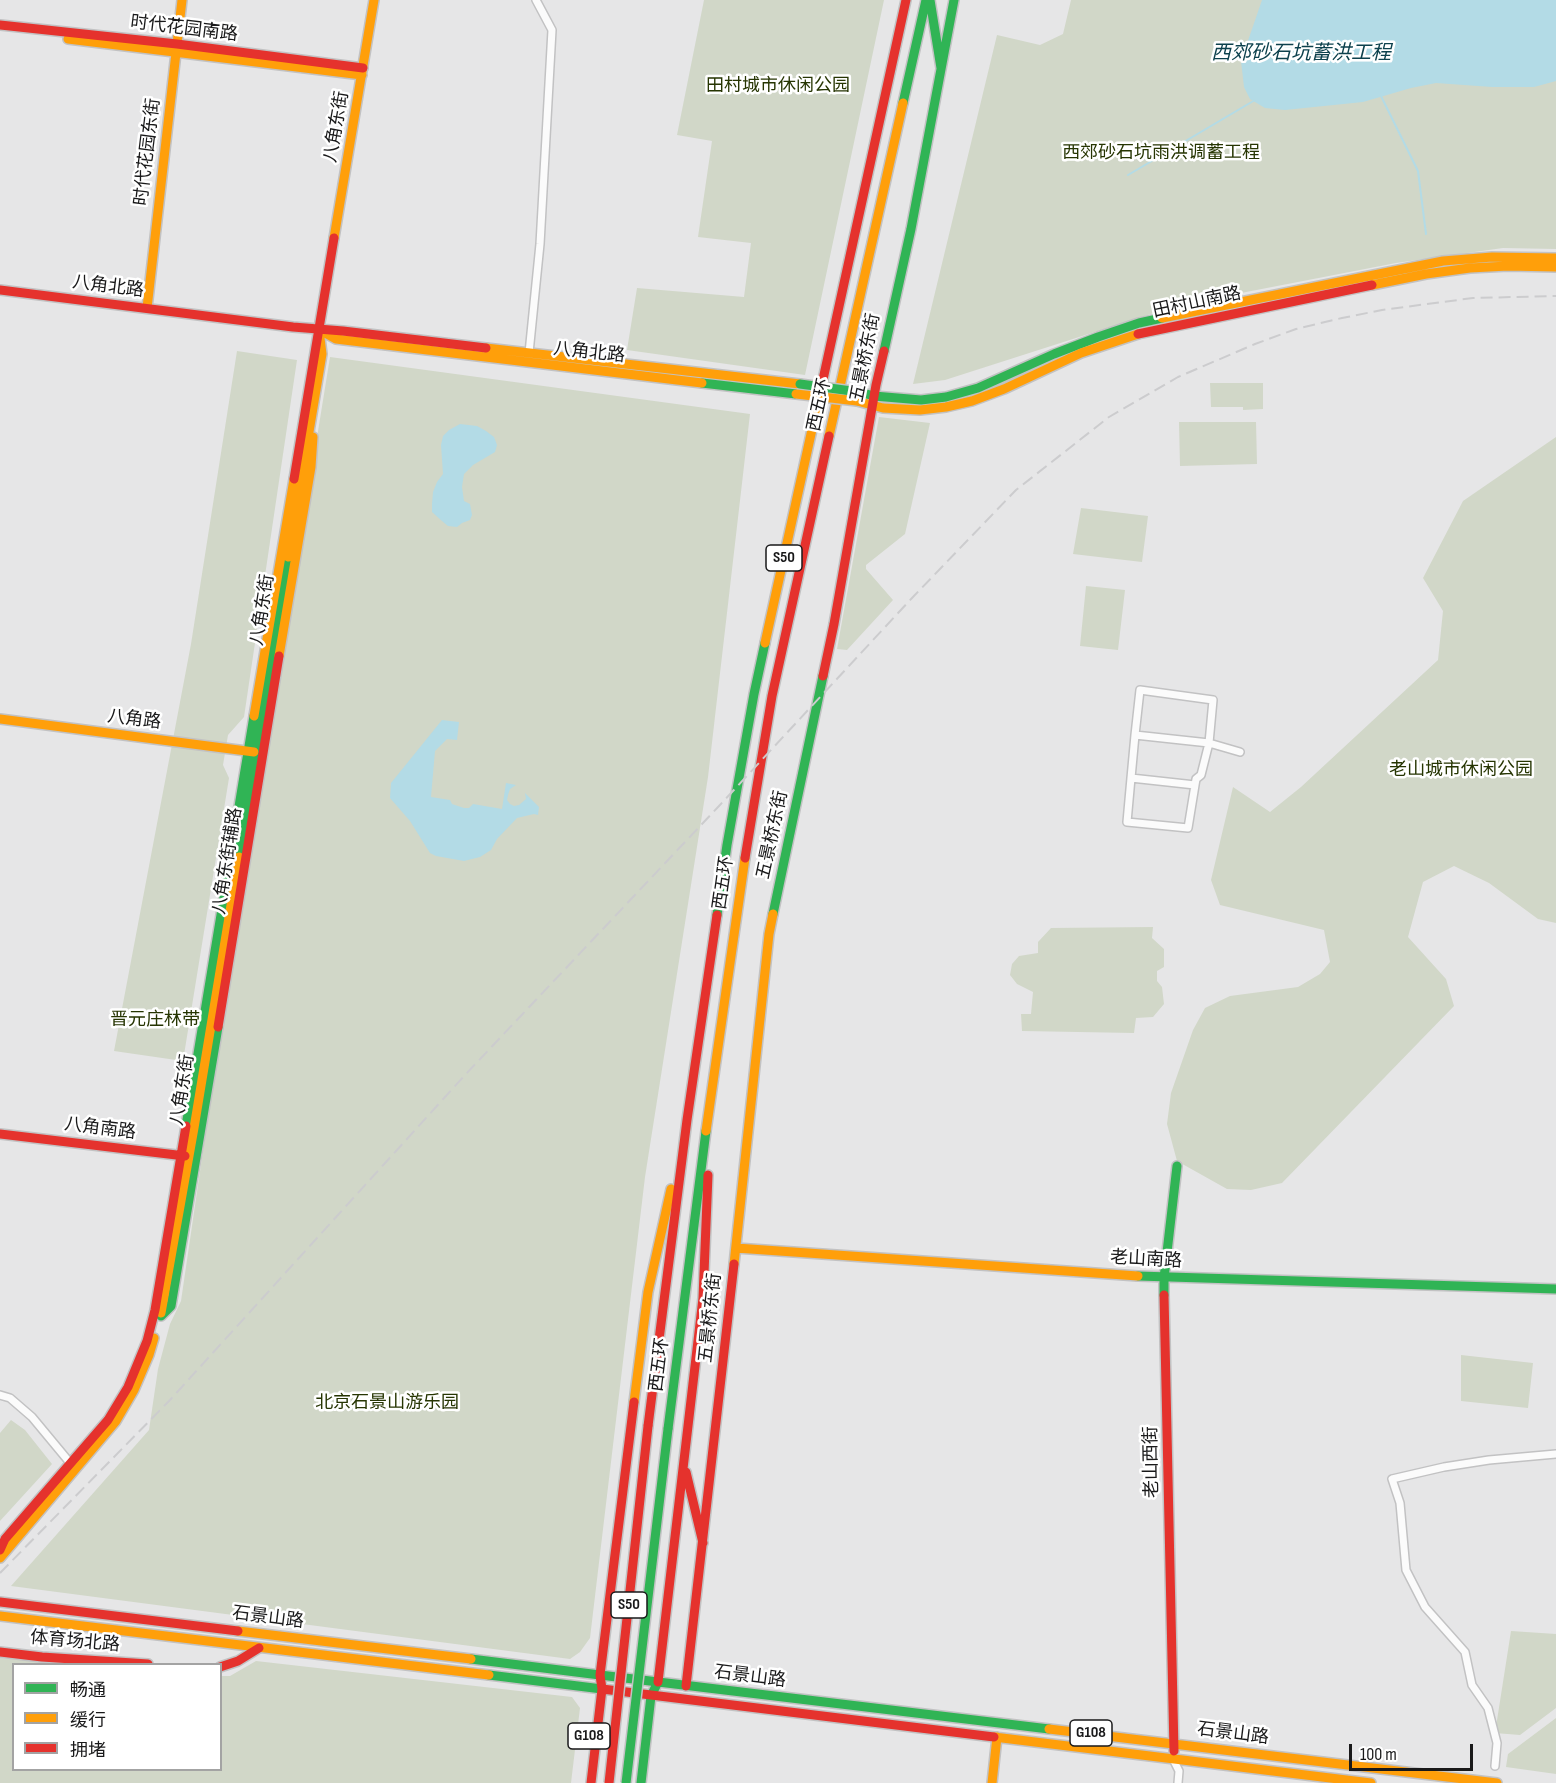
<!DOCTYPE html>
<html>
<head>
<meta charset="utf-8">
<style>
	body { margin:0 }
	#map { position:relative; width:1556px; height:1783px; overflow:hidden; background:#e6e6e7; font-family:"Sofia Sans Condensed","Noto Sans SC",sans-serif }
	canvas { display:block }
	.legend { position:absolute; left:12px; top:1663px; width:210px; height:108px; box-sizing:border-box; background:#fff; border:2px solid #a3a3a3; margin:0; padding:8px 10px; list-style:none; font-size:18px; color:#19191a }
	.legend li { display:flex; align-items:center; gap:12px; height:30px }
	.legend b { width:30px; border:2px solid #a3a3a3 }
	.scale { position:absolute; left:1349px; top:1744px; width:124px; height:27px; box-sizing:border-box; border:3px solid #19191a; border-top:0; padding-left:8px; font-size:18px; line-height:21px; white-space:nowrap; color:#19191a; -webkit-text-stroke:4px #fff; paint-order:stroke }
</style>
</head>
<body>
<div id="map">
<canvas width="1556" height="1783"></canvas>
<ul class="legend">
<li><b style="height:8px;background:#30b455"></b>畅通</li>
<li><b style="height:8px;background:#ff9f0a"></b>缓行</li>
<li><b style="height:8px;background:#e5322d"></b>拥堵</li>
</ul>
<div class="scale">100 m</div>
</div>
<script>
const ctx = document.querySelector('canvas').getContext('2d');
ctx.lineJoin = 'round';
function fill(path, color) { ctx.fillStyle = color; ctx.fill(path, 'evenodd'); }
const toPath = rows => new Path2D(rows.map(r => 'M' + r).join(''));
function strokePath(path, color, width, dash) { ctx.strokeStyle = color; ctx.lineWidth = width; ctx.lineCap = dash ? 'butt' : 'round'; ctx.setLineDash(dash || []); ctx.stroke(path); }
function drawText(font, color, halo, rows, align = 'center') {
  ctx.font = font + ' "Sofia Sans Condensed","Noto Sans SC",sans-serif'; ctx.lineWidth = 5; ctx.setLineDash([]); ctx.textBaseline = 'middle'; ctx.strokeStyle = halo; ctx.fillStyle = color; for (const [text, x, y, turn = 0] of rows) {
    ctx.save(); ctx.translate(x, y); ctx.rotate((+turn || 0) * Math.PI / 180); ctx.textAlign = isNaN(turn) ? turn : align; if (halo) ctx.strokeText(text, 0, 0); ctx.fillText(text, 0, 0); ctx.restore();
  }
}
const green = toPath([
	[704,0,884,0,805,375,627,350,637,288,744,297,751,243,698,237,712,141,677,135],
	[1071,0,1556,0,1556,249,1503,248,1396,263,1179,305,945,380,913,384,997,35,1040,45,1063,34],
	[237,351,297,360,244,717,228,735,223,765,229,778,183,1061,114,1051,191,644],
	[330,357,750,414,708,777,645,1177,590,1638,580,1652,570,1659,11,1586,149,1430,158,1369,170,1324,181,1301,216,1062],
	[1210,383,1263,383,1263,409,1243,410,1243,407,1211,407],
	[879,417,930,423,905,534,866,565,866,569,893,600,847,650,837,649],
	[1179,422,1256,422,1257,464,1180,466],
	[1556,437,1556,923,1538,919,1489,883,1454,866,1423,882,1408,937,1446,979,1454,1006,1282,1183,1251,1190,1227,1189,1177,1161,1167,1124,1171,1093,1193,1030,1205,1008,1230,996,1298,987,1320,974,1330,962,1324,930,1220,905,1211,880,1233,787,1270,812,1301,787,1438,660,1443,611,1423,578,1463,501],
	[1081,508,1148,516,1142,562,1073,554],
	[1086,586,1125,590,1118,650,1080,646],
	[1153,927,1152,938,1164,949,1164,967,1157,971,1157,981,1162,987,1164,1004,1153,1017,1136,1018,1134,1033,1022,1031,1021,1014,1031,1014,1033,992,1017,984,1010,975,1012,964,1019,956,1038,953,1038,942,1051,928],
	[1461,1355,1533,1363,1528,1408,1461,1401],
	[11,1420,25,1430,52,1464,0,1521,0,1433],
	[1511,1631,1556,1634,1556,1708,1520,1735,1495,1733],
	[0,1658,81,1664,14,1664,14,1770,220,1770,221,1676,230,1676,256,1661,572,1697,580,1708,571,1783,0,1783],
	[1556,1718,1556,1774,1506,1767,1508,1754]
]);
const water = toPath([
	[1262,0,1556,0,1556,81,1534,87,1492,87,1436,83,1411,88,1363,102,1285,110,1265,108,1250,99,1244,87,1241,61],
	[460,424,477,426,486,431,494,437,497,445,495,452,473,465,464,474,462,487,464,501,470,504,472,515,470,520,462,523,457,527,448,526,442,521,432,512,432,504,433,492,437,482,443,474,441,445,443,436,449,430],
	[442,720,459,722,457,740,447,739,435,751,431,797,450,800,452,804,464,808,469,808,473,804,502,809,506,783,516,785,510,789,508,795,507,800,510,804,514,806,519,805,526,799,525,793,539,807,538,815,534,814,517,818,497,839,491,850,480,857,464,861,436,856,430,853,410,821,390,798,391,783]
]);
const stream = toPath([
	[1381,96,1418,171,1426,234],
	[1128,175,1255,100]
]);
const street = toPath([
	[529,353,540,244,552,30,536,0],
	[1135,735,1209,743,1201,775,1196,779,1188,828,1127,822,1131,778,1135,735,1140,690,1213,700,1209,743,1240,752],
	[1131,778,1195,785],
	[0,1395,10,1398,32,1417,71,1464],
	[1173,1759,1179,1771,1178,1783],
	[1495,1766,1497,1743,1488,1708,1472,1685,1465,1652,1425,1607,1406,1570,1400,1503,1392,1479,1444,1467,1489,1460,1556,1454]
]);
const fast = toPath([
	[930,0,941,68],
	[903,103,926,0],
	[884,351,911,229,954,0],
	[702,383,796,394],
	[859,392,874,396,921,400,946,397,978,388,1054,354,1098,337,1139,323,1162,318],
	[239,857,288,557],
	[773,914,823,676],
	[717,915,727,845,754,694,765,643],
	[186,1126,254,716],
	[1138,1276,1556,1289],
	[1164,1295,1164,1278,1177,1166],
	[161,1316,171,1306,218,1027],
	[668,1429,706,1131],
	[471,1659,600,1675],
	[489,1675,602,1689],
	[600,1675,1049,1729],
	[641,1783,651,1696,658,1682]
]);
const slow = toPath([
	[68,39,362,75],
	[334,238,374,0],
	[1372,285,1426,274,1470,268,1508,266,1556,267],
	[147,308,182,0],
	[1162,318,1443,261,1492,257,1556,258],
	[322,331,336,339,702,383],
	[486,348,800,384],
	[857,401,883,408,920,410,946,407,972,401,1004,389,1081,353,1138,334],
	[829,436,903,103],
	[288,557,322,354,320,338],
	[765,643,822,384],
	[279,656,311,467,313,437],
	[254,716,294,479],
	[0,719,254,752],
	[706,1131,745,858],
	[736,1248,1138,1276],
	[734,1264,769,934,773,914],
	[161,1313,194,1128,239,857],
	[634,1402,648,1292,671,1189],
	[0,1558,116,1421,134,1390,149,1355,154,1338],
	[0,1616,489,1675],
	[238,1631,471,1659],
	[1049,1729,1497,1783],
	[994,1737,1371,1783],
	[992,1783,997,1737]
]);
const jam = toPath([
	[0,25,177,44,363,68],
	[0,290,293,327,343,331,486,348],
	[1138,334,1372,285],
	[822,384,906,0],
	[294,479,334,238],
	[823,676,834,624,876,385,884,351],
	[745,858,772,696,829,436],
	[218,1027,279,656],
	[0,1134,185,1156],
	[1164,1295,1174,1751],
	[648,1426,687,1120,717,915],
	[686,1472,703,1543],
	[0,1550,5,1539,108,1420,128,1387,147,1341,155,1310,186,1126],
	[0,1602,238,1631],
	[0,1652,42,1657,148,1664],
	[220,1667,238,1661,259,1648],
	[658,1682,703,1298,708,1175],
	[686,1686,734,1264],
	[602,1689,994,1737],
	[591,1783,602,1689,600,1675,634,1402]
]);
const rail = toPath([
	[0,1573,170,1400,465,1075,719,806,912,598,1016,490,1109,417,1178,377,1255,344,1296,329,1342,318,1382,310,1473,298,1556,296]
]);
const fastBridge = toPath([
	[800,384,859,392],
	[626,1783,668,1429]
]);
const slowBridge = toPath([
	[796,394,857,401]
]);
const jamBridge = toPath([
	[609,1783,648,1426]
]);
const shields = [
	[784,558,36],
	[629,1605,36],
	[1091,1733,42],
	[589,1736,42]
];
const shieldNames = [
	["S50",784,558],
	["S50",629,1605],
	["G108",1091,1733],
	["G108",589,1736]
];
const streetNames = [
	["时代花园南路",184,29,7],
	["八角东街",337,127,-80],
	["时代花园东街",148,152,-83],
	["八角北路",108,287,7],
	["田村山南路",1197,303,-12],
	["八角北路",589,353,6],
	["五景桥东街",866,358,-79],
	["西五环",820,405,-78],
	["八角东街",263,610,-81],
	["八角路",134,720,7],
	["五景桥东街",773,835,-78],
	["八角东街辅路",228,861,-81],
	["西五环",724,883,-82],
	["八角东街",183,1090,-81],
	["八角南路",100,1129,7],
	["老山南路",1146,1260,3],
	["五景桥东街",711,1318,-84],
	["西五环",660,1365,-83],
	["老山西街",1152,1462,-91],
	["石景山路",268,1618,7],
	["体育场北路",75,1642,5],
	["石景山路",750,1677,7],
	["石景山路",1233,1734,7]
];
const parkNames = [
	["田村城市休闲公园",778,86],
	["西郊砂石坑雨洪调蓄工程",1161,153],
	["老山城市休闲公园",1461,770],
	["晋元庄林带",155,1020],
	["北京石景山游乐园",387,1403]
];
const waterNames = [
	["西郊砂石坑蓄洪工程",1301,54]
];
fill(green, '#d1d7c8');
fill(water, '#b3dbe6');
strokePath(stream, '#b3dbe6', 2);
strokePath(street, '#c2c2c3', 10);
strokePath(fast, '#c2c2c3', 12);
strokePath(slow, '#c2c2c3', 12);
strokePath(jam, '#c2c2c3', 12);
strokePath(street, '#fbfbfb', 7);
strokePath(fast, '#30b455', 9);
strokePath(slow, '#ff9f0a', 9);
strokePath(jam, '#e5322d', 9);
strokePath(rail, '#ccccce', 2, [12, 6]);
strokePath(fastBridge, '#c2c2c3', 12, []);
strokePath(slowBridge, '#c2c2c3', 12, []);
strokePath(jamBridge, '#c2c2c3', 12, []);
strokePath(fastBridge, '#30b455', 9);
strokePath(slowBridge, '#ff9f0a', 9);
strokePath(jamBridge, '#e5322d', 9);
for (const [x, y, w] of shields) { const box = new Path2D(); box.roundRect(x - w / 2, y - 13, w, 26, 4.5); ctx.fillStyle = '#fff'; ctx.fill(box); strokePath(box, '#19191a', 1.5); }
drawText('bold 16px', '#19191a', null, shieldNames);
drawText('18px', '#19191a', '#fff', streetNames);
drawText('18px', '#263502', '#fff', parkNames);
drawText('italic 20px', '#0d414d', '#fff', waterNames);
</script>
</body>
</html>
